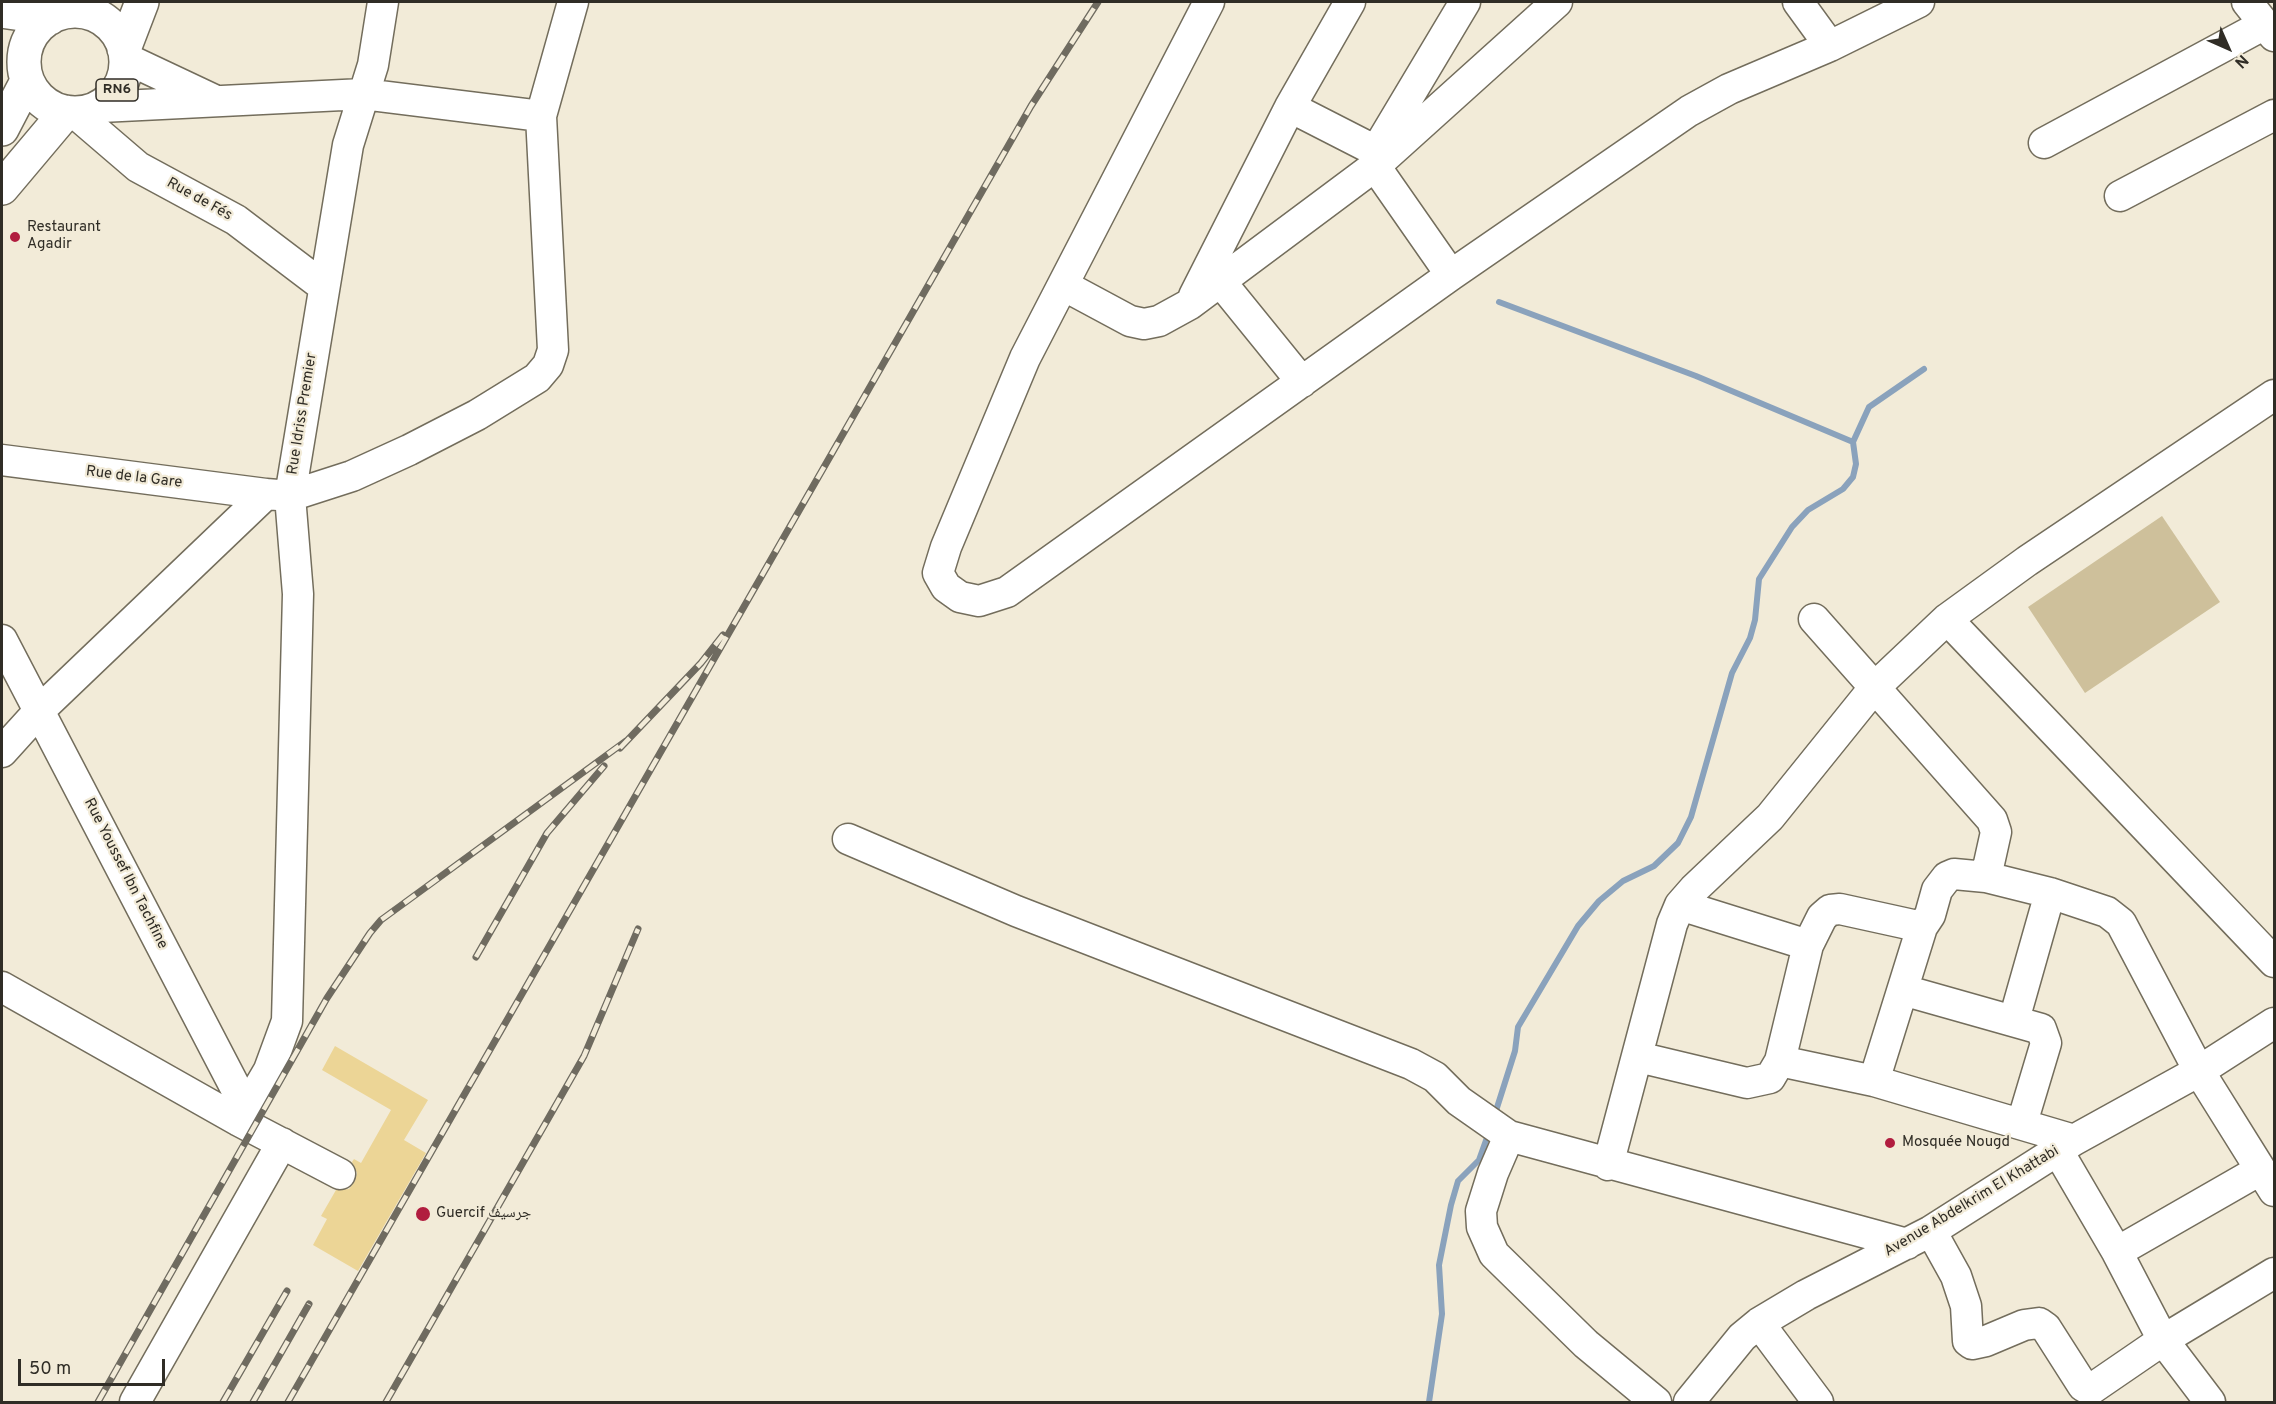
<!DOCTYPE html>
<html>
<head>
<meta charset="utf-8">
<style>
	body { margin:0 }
	#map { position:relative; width:2276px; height:1404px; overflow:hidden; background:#f2ebd8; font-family:Overpass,sans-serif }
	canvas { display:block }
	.frame { position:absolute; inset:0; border:3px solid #302d26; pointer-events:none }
	.north { position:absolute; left:2198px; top:18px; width:60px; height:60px; -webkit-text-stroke:4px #f2ebd8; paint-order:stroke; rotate:135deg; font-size:16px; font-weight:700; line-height:24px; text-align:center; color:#302d26 }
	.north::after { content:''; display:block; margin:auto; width:21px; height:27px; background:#302d26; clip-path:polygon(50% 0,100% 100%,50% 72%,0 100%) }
	.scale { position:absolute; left:18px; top:1359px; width:147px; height:27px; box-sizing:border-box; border:3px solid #302d26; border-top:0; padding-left:8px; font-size:18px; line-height:21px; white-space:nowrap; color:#302d26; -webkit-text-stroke:4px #f2ebd8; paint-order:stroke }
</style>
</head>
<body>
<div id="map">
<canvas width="2276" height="1404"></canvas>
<div class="frame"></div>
<div class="north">N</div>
<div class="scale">50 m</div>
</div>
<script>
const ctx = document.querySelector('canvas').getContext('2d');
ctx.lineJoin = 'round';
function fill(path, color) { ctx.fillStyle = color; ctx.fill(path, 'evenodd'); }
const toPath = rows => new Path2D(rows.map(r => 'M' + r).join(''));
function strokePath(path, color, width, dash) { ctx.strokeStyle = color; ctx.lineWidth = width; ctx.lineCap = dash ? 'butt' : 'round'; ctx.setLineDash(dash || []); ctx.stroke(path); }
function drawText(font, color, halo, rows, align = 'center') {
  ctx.font = font + ' Overpass,"Noto Naskh Arabic",sans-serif'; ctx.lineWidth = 4.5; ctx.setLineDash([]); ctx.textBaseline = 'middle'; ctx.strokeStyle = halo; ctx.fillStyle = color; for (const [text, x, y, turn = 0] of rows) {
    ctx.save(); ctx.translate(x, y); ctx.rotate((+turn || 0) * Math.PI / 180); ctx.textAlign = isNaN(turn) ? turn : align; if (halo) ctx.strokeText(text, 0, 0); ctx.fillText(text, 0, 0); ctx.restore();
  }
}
const green = toPath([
	[2162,516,2220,602,2085,693,2028,607]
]);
const stream = toPath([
	[1499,302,1696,376,1853,442],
	[1494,1117,1515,1051,1518,1027,1578,926,1599,901,1623,881,1654,866,1678,843,1691,817,1732,673,1750,638,1755,620,1759,579,1792,527,1808,510,1843,489,1853,477,1856,464,1853,442,1869,407,1924,369],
	[1429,1402,1442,1314,1439,1265,1451,1205,1458,1181,1479,1160,1489,1132]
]);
const building = toPath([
	[335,1046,428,1100,404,1140,426,1153,358,1271,313,1245,327,1219,321,1216,336,1190,349,1189,355,1181,357,1173,352,1162,354,1159,361,1163,391,1110,322,1070]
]);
const minor = toPath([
	[1209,2,1025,358,946,547,938,573,946,587,960,597,979,601,1007,592,1451,275,1689,111,1729,89,1830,46,1919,2],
	[1798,2,1830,46],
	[2247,2,2274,36],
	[125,58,212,99],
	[101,107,363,94,541,116],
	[1290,107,1376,151],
	[75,113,138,167,236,220,323,286],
	[2044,143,2265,24],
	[2120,196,2274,115],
	[1451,275,1375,166,1376,151,1465,2],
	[1220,281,1302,382],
	[1063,285,1130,321,1144,324,1159,321,1190,304,1375,166,1557,2],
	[1194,296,1290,107,1350,2],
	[2,460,266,494],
	[1814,619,1992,820,1996,832,1986,877],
	[1947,619,2274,962],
	[2,640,246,1108],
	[2,752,40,710,266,494,290,496,352,476,409,450,477,415,537,378,548,365,553,350,541,116,573,2],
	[848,839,1016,911,1411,1064,1435,1077,1459,1101,1509,1136,1907,1244],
	[1680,905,1808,945,1822,917,1830,910,1840,909,1922,927,1930,915,1937,890,1947,877,1954,874,1986,877,2050,893,2107,912,2121,923,2199,1071,2274,1191],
	[2,987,239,1121,340,1174],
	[1903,990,2041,1029,2046,1043,2022,1123],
	[2014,1020,2050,893],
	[1638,1057,1747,1083,1770,1078,1780,1061,1808,945],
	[1780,1061,1874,1081,2074,1140],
	[1874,1081,1922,927],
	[239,1121,269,1070,287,1021,298,594,290,496,348,145,373,65,383,2],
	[1509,1136,1493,1173,1481,1211,1482,1227,1494,1254,1586,1344,1656,1402],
	[2058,1151,2117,1252,2163,1340,2210,1402],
	[1608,1165,1672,924,1680,905,1694,889,1770,817,1874,688,1947,619,2027,561,2274,395],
	[1931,1231,1956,1276,1966,1306,1968,1341,1972,1344,1986,1341,2024,1325,2039,1323,2046,1328,2083,1386,2090,1390,2163,1340,2274,1273],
	[2117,1252,2260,1170],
	[1759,1323,1818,1402],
	[135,1402,282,1143],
	[1689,1402,1742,1337,1759,1323,1806,1295,1931,1231,2074,1140,2199,1071,2274,1023]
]);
const major = toPath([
	[2,11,50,18],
	'24 62a51 51 0 1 1 102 0a51 51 0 1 1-102 0Z',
	[124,49,142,2],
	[2,129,27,81],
	[2,188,66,112]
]);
const rail = toPath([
	[620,748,701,663,723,635],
	[476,957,547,833,604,766],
	[98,1402,327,998,370,933,381,920,626,741],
	[223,1402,287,1291],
	[253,1402,309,1304],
	[288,1402,1031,106,1098,2],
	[386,1402,584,1056,638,929]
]);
const markers = [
	[15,237,6,"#b11d3f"],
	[1890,1143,6,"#b11d3f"],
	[423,1214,8,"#b11d3f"]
];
const shields = [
	[117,90,42]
];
const shieldNames = [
	["RN6",117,90]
];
const streetNames = [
	["Rue de Fés",199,200,29],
	["Rue Idriss Premier",303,414,-81],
	["Rue de la Gare",134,478,7],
	["Rue Youssef Ibn Tachfine",125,874,63],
	["Avenue Abdelkrim El Khattabi",1972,1202,-31]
];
const poiNames = [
	["Restaurant",27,228],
	["Agadir",27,245],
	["Mosquée Nougd",1902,1143],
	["Guercif جرسيف",436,1214]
];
fill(green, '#cec09b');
strokePath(stream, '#8aa2bc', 6);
fill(building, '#ecd596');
strokePath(minor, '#736d5c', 33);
strokePath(major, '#736d5c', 36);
strokePath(minor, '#fff', 30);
strokePath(major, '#fff', 33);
strokePath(rail, '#6f6b60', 7);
strokePath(rail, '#f2ebd8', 4.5, [14]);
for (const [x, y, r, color] of markers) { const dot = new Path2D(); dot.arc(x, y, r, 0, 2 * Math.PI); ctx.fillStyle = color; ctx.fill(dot); strokePath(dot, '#f2ebd8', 2); }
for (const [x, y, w] of shields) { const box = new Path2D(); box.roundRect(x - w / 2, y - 11, w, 22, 4.5); ctx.fillStyle = '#f2ebd8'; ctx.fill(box); strokePath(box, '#302d26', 1.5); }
drawText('bold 14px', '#302d26', null, shieldNames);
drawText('15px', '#302d26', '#f2ebd8', streetNames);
drawText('15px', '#302d26', '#f2ebd8', poiNames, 'left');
</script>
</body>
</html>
